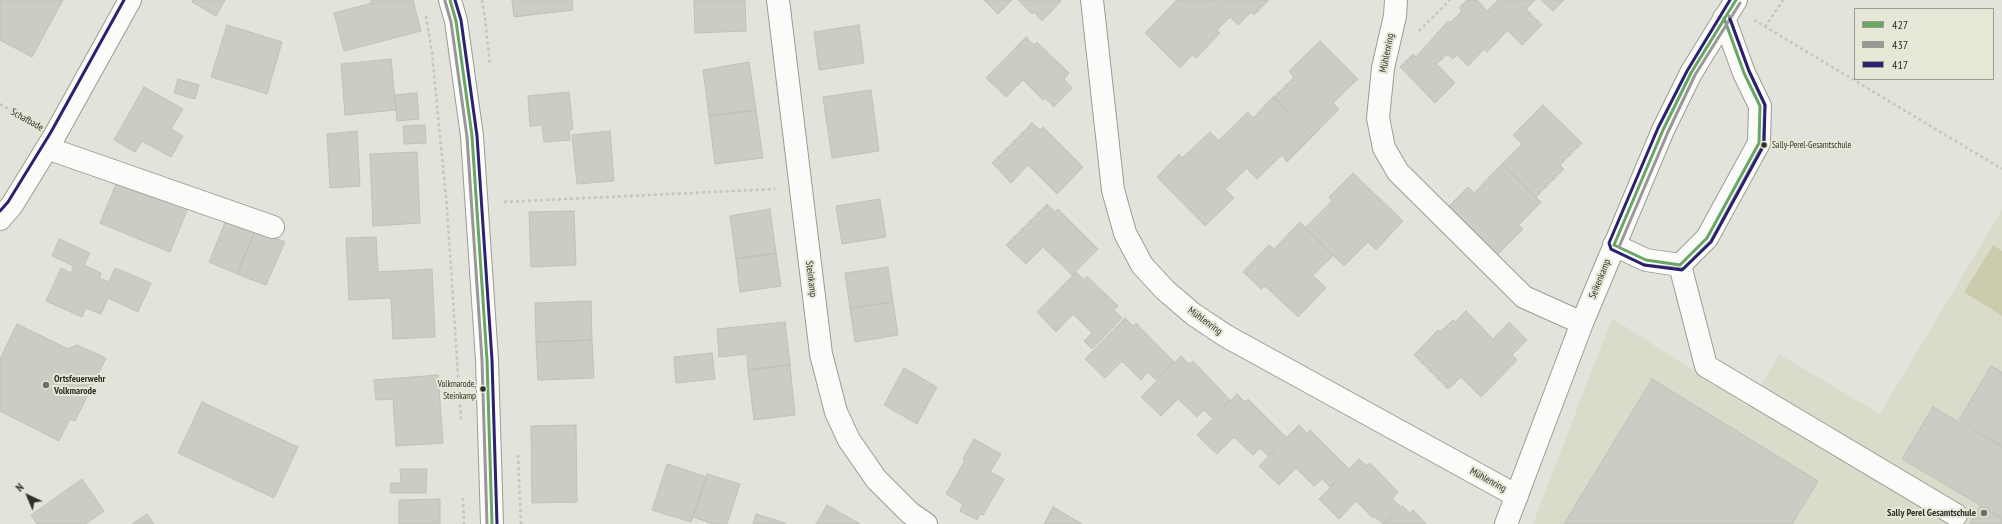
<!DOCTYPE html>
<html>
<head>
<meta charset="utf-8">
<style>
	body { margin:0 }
	#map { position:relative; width:2002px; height:524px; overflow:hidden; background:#e2e3da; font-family:"PT Sans Narrow",sans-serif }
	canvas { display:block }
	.legend { position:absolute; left:1854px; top:8px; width:140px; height:72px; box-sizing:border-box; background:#e6e7d6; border:1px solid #9d9d91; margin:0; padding:5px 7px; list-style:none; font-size:12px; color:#2f2f29 }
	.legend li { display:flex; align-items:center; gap:8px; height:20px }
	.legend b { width:20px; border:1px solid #9d9d91 }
	.north { position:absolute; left:8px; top:476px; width:40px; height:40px; -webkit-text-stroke:3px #e6e7d6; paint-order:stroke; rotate:316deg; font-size:11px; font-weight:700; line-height:16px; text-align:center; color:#2f2f29 }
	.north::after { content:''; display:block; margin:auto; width:14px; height:18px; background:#2f2f29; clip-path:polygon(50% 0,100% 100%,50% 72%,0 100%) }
</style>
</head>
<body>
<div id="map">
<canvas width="2002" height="524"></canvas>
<ul class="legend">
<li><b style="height:5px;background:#68a664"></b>427</li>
<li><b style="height:5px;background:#989896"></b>437</li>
<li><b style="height:5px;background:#2b2171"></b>417</li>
</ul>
<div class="north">N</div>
</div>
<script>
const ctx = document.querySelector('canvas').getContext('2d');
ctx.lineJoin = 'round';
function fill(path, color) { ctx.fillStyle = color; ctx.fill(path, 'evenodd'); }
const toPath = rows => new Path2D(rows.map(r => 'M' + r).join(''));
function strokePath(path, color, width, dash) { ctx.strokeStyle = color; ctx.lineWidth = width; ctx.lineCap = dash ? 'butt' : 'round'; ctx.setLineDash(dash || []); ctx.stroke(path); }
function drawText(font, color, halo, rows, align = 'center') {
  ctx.font = font + ' "PT Sans Narrow",sans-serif'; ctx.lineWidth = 4; ctx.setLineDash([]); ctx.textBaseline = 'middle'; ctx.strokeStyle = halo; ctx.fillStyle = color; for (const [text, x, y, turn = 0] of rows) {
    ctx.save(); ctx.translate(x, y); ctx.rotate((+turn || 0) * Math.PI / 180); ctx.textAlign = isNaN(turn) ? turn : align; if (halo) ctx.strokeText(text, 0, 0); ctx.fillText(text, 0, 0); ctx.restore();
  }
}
const built = toPath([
	[2002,210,2002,524,1533,524,1612,318,1749,407,1779,354,1880,414]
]);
const green = toPath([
	[1993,245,2002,251,2002,316,1964,292]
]);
const building = toPath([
	[0,0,63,0,32,57,0,40,0,0],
	[193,0,225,0,216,16,192,2,193,0],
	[371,0,413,0,421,31,344,51,334,13,372,3,371,0],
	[512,0,572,0,573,10,514,17,512,0],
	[694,0,745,0,746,31,695,33,694,0],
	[984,0,1012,0,998,14,984,0],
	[1018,0,1060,0,1061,1,1042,21,1034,12,1032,14,1018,0],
	[1177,0,1213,0,1230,17,1217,30,1220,33,1196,58,1192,55,1180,68,1145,33,1177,0],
	[1213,0,1269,0,1254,15,1251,12,1238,25,1213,0],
	[1467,0,1477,0,1507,31,1487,52,1484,49,1468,66,1457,55,1453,59,1447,54,1437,64,1455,83,1435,103,1400,67,1413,54,1416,57,1448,21,1450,23,1462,11,1459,8,1467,0],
	[1498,0,1535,0,1526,9,1542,25,1522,45,1488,10,1498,0],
	[1541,0,1564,0,1553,11,1541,0],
	[227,25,282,42,267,94,211,77,227,25],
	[859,25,864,63,819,70,814,32,859,25],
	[1026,37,1034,45,1037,42,1069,73,1064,79,1072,88,1054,107,1045,98,1043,100,1023,80,1006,97,986,78,1026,37],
	[1320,41,1358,79,1333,103,1339,109,1313,136,1274,97,1294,77,1289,71,1320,41],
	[391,59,396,110,345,115,341,64,391,59],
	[749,62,756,110,709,116,703,70,749,62],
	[178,79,199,85,195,99,174,93,178,79],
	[144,87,183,109,171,129,183,136,171,157,142,141,135,152,114,140,144,87],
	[871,90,879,151,832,158,823,97,871,90],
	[569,92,573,129,569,130,570,140,544,142,542,125,530,126,528,96,569,92],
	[417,93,419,119,397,121,395,95,417,93],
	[1273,97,1312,137,1287,162,1282,155,1257,179,1219,140,1248,112,1253,118,1273,97],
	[1543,105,1582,143,1560,165,1564,169,1536,197,1502,164,1522,144,1513,135,1543,105],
	[756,110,763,158,715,164,709,116,756,110],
	[1032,123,1040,130,1043,127,1083,167,1057,194,1028,165,1011,183,992,163,1032,123],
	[425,125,426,143,404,144,403,126,425,125],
	[357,131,360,186,330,188,327,134,357,131],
	[610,131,614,181,577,184,572,135,610,131],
	[1210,132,1246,169,1225,189,1234,198,1205,226,1157,177,1179,154,1182,158,1210,132],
	[417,152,420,223,373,226,370,154,417,152],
	[1502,164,1541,202,1519,225,1523,229,1497,255,1448,207,1468,187,1474,193,1502,164],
	[1353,173,1403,221,1376,250,1368,242,1344,266,1305,228,1332,201,1329,197,1353,173],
	[118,179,188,208,170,252,100,223,118,179],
	[880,199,886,237,842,244,836,206,880,199],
	[1047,204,1055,212,1058,209,1098,249,1072,275,1043,247,1026,264,1006,245,1047,204],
	[770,209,776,253,736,259,730,216,770,209],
	[574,211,576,265,531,267,529,212,574,211],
	[227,218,256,229,237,274,209,262,227,218],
	[1300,222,1333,256,1313,275,1326,288,1298,317,1265,286,1261,289,1243,272,1269,245,1274,249,1300,222],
	[256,229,285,242,266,285,237,274,256,229],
	[376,237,378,272,432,269,435,337,393,339,391,298,349,300,346,238,376,237],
	[59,239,90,253,84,265,101,273,99,278,109,282,115,268,151,283,138,312,108,298,101,314,86,308,82,317,46,301,61,268,71,273,74,266,52,256,59,239],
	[776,253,781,286,740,292,736,259,776,253],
	[888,267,893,302,850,308,845,273,888,267],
	[1076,272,1084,280,1087,276,1118,306,1114,310,1122,318,1092,349,1084,341,1092,333,1073,314,1056,332,1037,312,1076,272],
	[591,301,592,340,536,342,535,303,591,301],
	[893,302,898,335,855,342,850,308,893,302],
	[1466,311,1493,339,1509,322,1527,340,1512,355,1517,360,1481,397,1461,377,1448,389,1414,355,1438,330,1440,332,1453,320,1455,322,1466,311],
	[1125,318,1133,326,1136,323,1174,362,1156,380,1148,372,1141,380,1122,361,1105,378,1085,359,1125,318],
	[785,322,790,365,748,370,747,354,719,357,717,329,785,322],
	[17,324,68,349,77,345,106,358,75,421,70,419,59,441,0,411,0,359,17,324],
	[592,340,594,378,538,380,536,342,592,340],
	[712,353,715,379,676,383,674,357,712,353],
	[1181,356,1189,364,1193,361,1230,400,1212,418,1204,410,1197,417,1178,399,1161,416,1141,397,1181,356],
	[790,365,795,415,754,420,748,370,790,365],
	[1991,366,2002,372,2002,446,1959,420,1991,366],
	[904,368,937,387,917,424,884,405,904,368],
	[438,375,443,443,396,446,393,399,376,400,374,380,438,375],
	[1652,379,1818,481,1792,524,1564,524,1652,379],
	[1237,394,1245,402,1248,399,1286,437,1268,456,1260,448,1253,455,1234,437,1217,454,1197,435,1237,394],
	[202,402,298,447,274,498,178,453,202,402],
	[1933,407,2002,447,2002,518,1902,459,1933,407],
	[576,425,577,502,532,503,531,426,576,425],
	[1299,425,1307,433,1310,430,1348,468,1330,487,1322,479,1314,486,1296,468,1279,485,1259,466,1299,425],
	[974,439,1001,454,990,472,1004,479,983,515,980,514,977,520,960,511,963,504,946,494,965,460,963,459,974,439],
	[1359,459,1367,466,1370,463,1398,492,1392,499,1400,506,1383,524,1374,516,1373,518,1356,501,1339,519,1319,499,1359,459],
	[667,464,707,477,691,522,652,510,667,464],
	[400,469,427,469,426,493,390,493,391,483,401,483,400,469],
	[707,474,740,484,727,524,713,524,693,517,707,474],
	[82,479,104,511,86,524,37,524,31,515,82,479],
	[440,499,440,524,399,524,399,500,440,499],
	[827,505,860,524,816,524,827,505],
	[1402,506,1410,513,1413,510,1426,524,1384,524,1402,506],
	[1980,506,2002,519,2002,524,1970,524,1980,506],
	[1053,507,1082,524,1044,524,1053,507],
	[147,514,154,524,132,524,147,514],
	[756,514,785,523,785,524,753,524,756,514]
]);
const path = toPath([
	[482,0,485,18,490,65],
	[426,16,432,53,447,208,461,420],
	[1754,20,2002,169],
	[1765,27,1783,0],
	[1419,31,1450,0],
	[0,104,33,123],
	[504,202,775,189],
	[518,455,521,524],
	[463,498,464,524]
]);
const minor = toPath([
	[778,0,821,354,836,412,849,440,876,479,910,513,926,524],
	[1092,0,1113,190,1125,233,1142,265,1165,290,1193,314,1226,336,1517,496],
	[1396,0,1395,16,1383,68,1378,118,1384,148,1398,172,1524,297,1582,323],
	[47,148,273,227],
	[0,219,12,205,55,135,130,0],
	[1614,245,1646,260,1680,265,1707,238,1759,143,1760,106,1744,73,1724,18],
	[1680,265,1706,366,1956,515],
	[1506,524,1582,323,1663,130,1691,73,1736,0]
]);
const major = toPath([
	[450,0,456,21,472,136,487,360,492,524]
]);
const bus1 = toPath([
	[450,0,456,21,472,136,487,360,492,524],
	[1614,245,1646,260,1680,265,1707,238,1759,143,1760,106,1744,73,1724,18],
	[1614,245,1663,130,1691,73,1736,0]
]);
const bus2 = toPath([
	[445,1,451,22,467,137,482,360,487,524],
	[1619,247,1668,132,1695,75,1740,3],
	[1612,250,1645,265,1683,269,1711,241,1763,145,1765,105,1749,71,1729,16]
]);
const bus3 = toPath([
	[455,0,461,20,477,136,492,360,497,524],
	[1730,19,1749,71,1765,105,1764,145,1711,242,1682,270,1644,265,1611,249,1609,243,1658,128,1687,71,1730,0],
	[0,211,8,202,51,132,124,0]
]);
const markers = [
	[1764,145,3.5,"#2f2f29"],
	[46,385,4,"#6e6e67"],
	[483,389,3.5,"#2f2f29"],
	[1984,513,4,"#6e6e67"]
];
const busNames = [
	["Sally-Perel-Gesamtschule",1772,145],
	["Volkmarode,",476,384,"right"],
	["Steinkamp",476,396,"right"]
];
const streetNames = [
	["Mühlenring",1387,53,-79],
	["Schafbade",27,120,29],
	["Steinkamp",811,279,83],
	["Seikenkamp",1600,279,-68],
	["Mühlenring",1205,321,36],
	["Mühlenring",1488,480,29]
];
const poiNames = [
	["Ortsfeuerwehr",54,379],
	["Volkmarode",54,391],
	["Sally Perel Gesamtschule",1976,513,"right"]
];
fill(built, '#dadbca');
fill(green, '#cbccad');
fill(building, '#ccccc5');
strokePath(building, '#c0c1ba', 1);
strokePath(minor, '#9c9c95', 24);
strokePath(major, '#9c9c95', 24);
strokePath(path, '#c5c5c3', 2.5, [3, 3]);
strokePath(minor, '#fbfbf9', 22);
strokePath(major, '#fbfbf9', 22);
strokePath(bus1, '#68a664', 3);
strokePath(bus2, '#989896', 3);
strokePath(bus3, '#2b2171', 3);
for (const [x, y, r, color] of markers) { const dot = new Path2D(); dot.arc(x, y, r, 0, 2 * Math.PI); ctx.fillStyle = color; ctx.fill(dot); strokePath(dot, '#e6e7d6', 1.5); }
drawText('9px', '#2f2f29', '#e6e7d6', busNames, 'left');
drawText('10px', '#2f2f29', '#e6e7d6', streetNames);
drawText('bold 10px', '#2f2f29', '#e6e7d6', poiNames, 'left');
</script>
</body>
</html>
